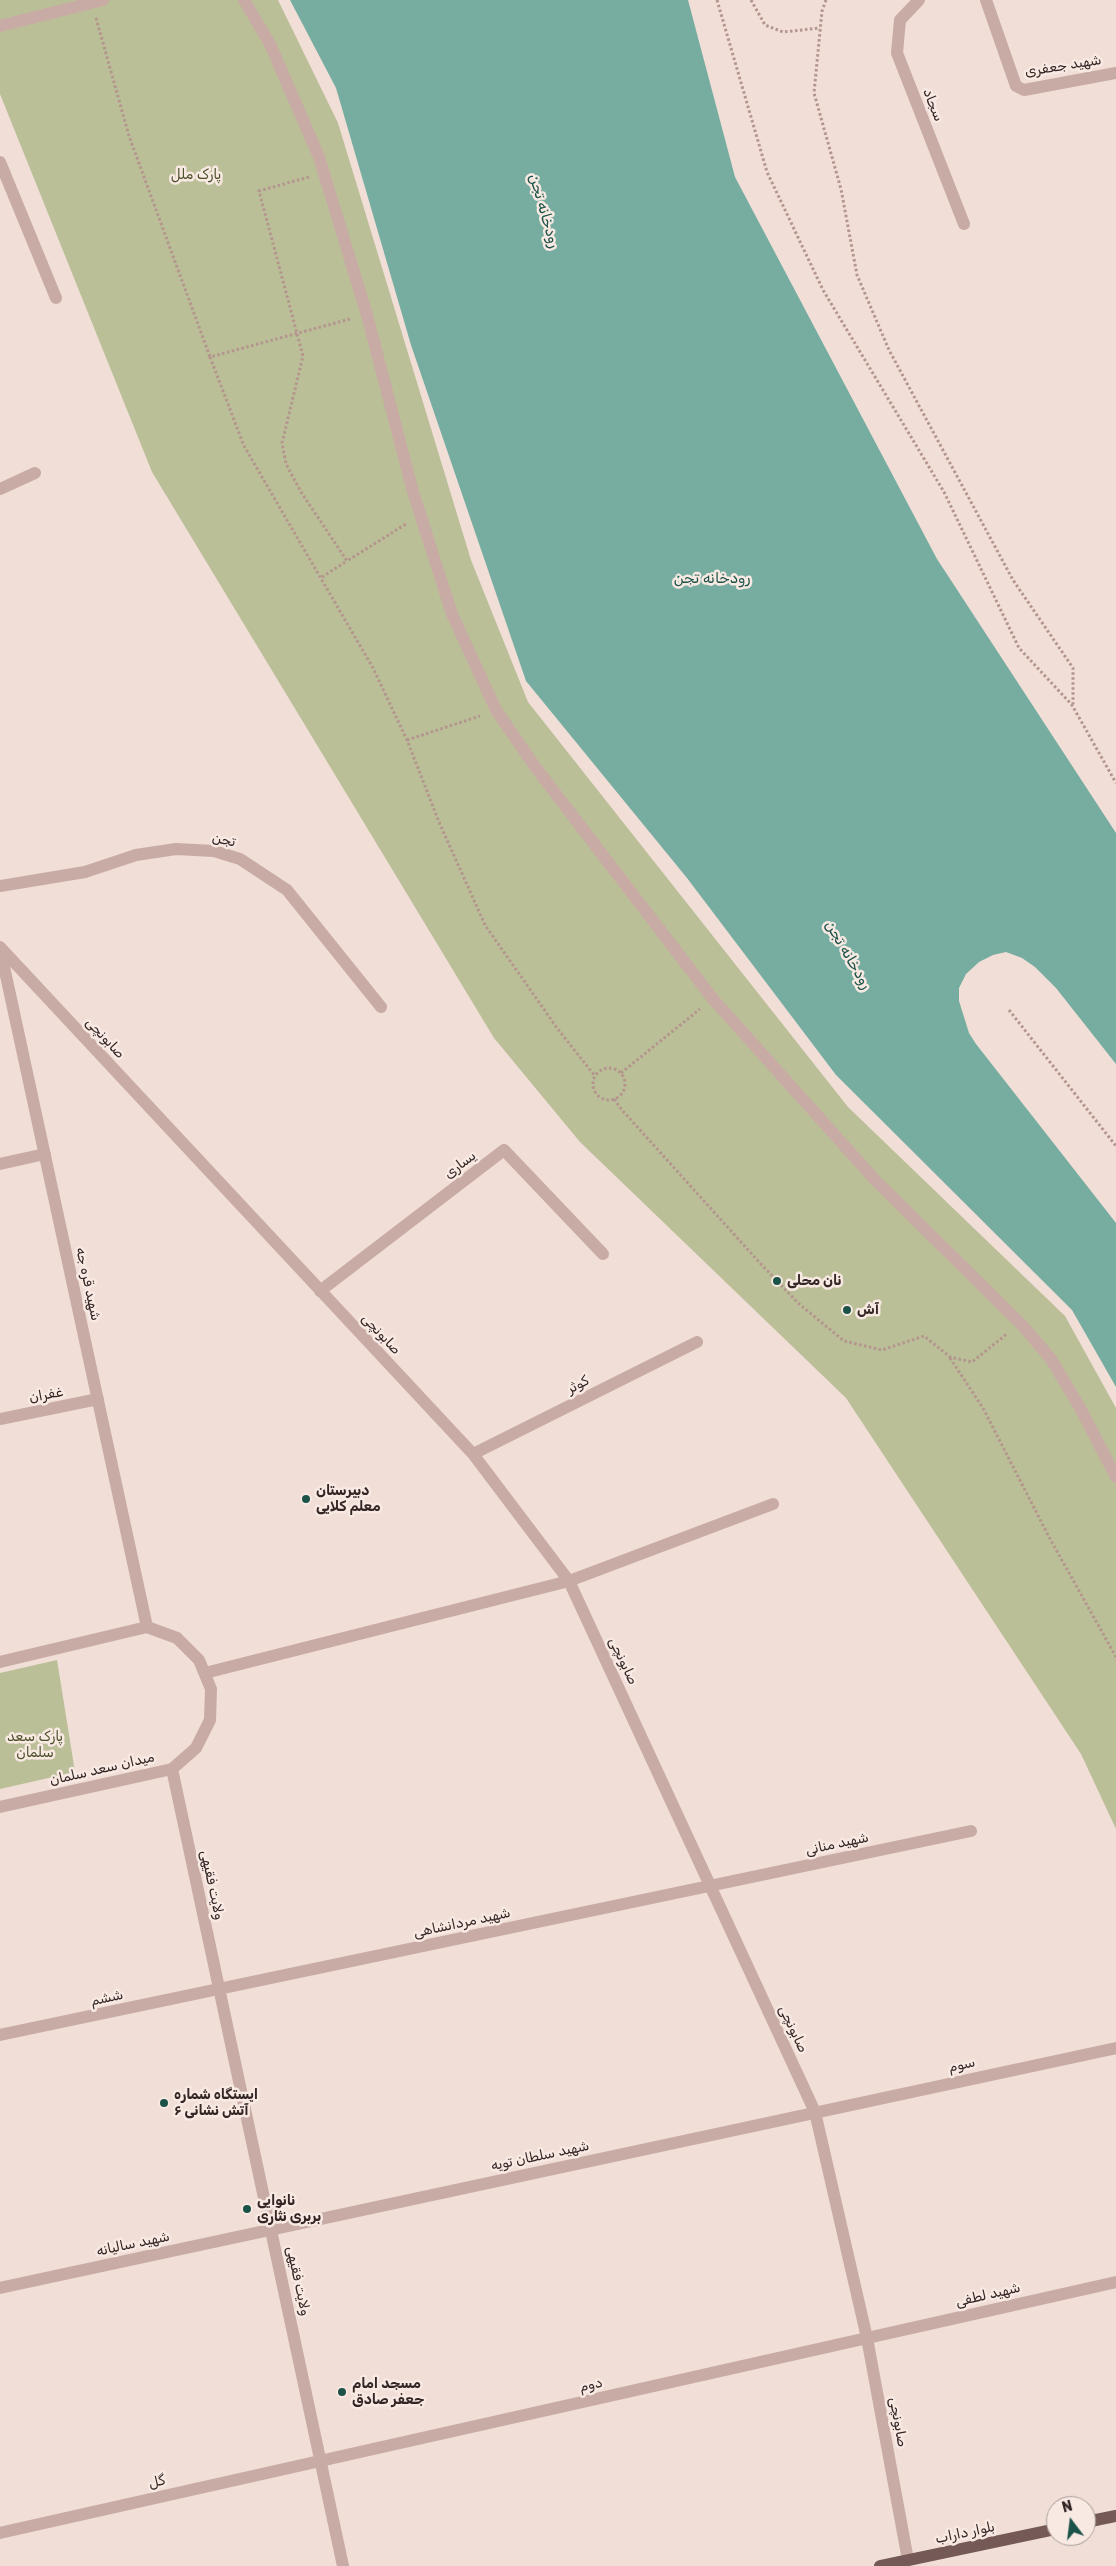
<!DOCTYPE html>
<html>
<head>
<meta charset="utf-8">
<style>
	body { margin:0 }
	#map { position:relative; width:1116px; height:2566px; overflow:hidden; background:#f0ded7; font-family:Rubik,sans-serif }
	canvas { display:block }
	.north { position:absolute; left:1046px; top:2496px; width:50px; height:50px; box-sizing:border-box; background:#f8e9e3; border:1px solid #a99b97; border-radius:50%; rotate:345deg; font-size:14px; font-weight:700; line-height:20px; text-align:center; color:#332625 }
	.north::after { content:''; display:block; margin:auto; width:18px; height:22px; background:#1c5349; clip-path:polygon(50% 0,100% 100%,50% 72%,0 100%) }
</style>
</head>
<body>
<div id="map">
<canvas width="1116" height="2566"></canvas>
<div class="north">N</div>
</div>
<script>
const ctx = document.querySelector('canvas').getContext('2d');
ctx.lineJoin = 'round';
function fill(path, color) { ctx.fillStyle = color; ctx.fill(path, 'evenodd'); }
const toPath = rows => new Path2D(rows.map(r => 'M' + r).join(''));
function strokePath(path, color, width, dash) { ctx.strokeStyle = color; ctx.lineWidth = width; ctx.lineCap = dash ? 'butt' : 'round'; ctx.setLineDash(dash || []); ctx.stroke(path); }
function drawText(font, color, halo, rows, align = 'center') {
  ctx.font = font + ' Rubik,"Noto Naskh Arabic",sans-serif'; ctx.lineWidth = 5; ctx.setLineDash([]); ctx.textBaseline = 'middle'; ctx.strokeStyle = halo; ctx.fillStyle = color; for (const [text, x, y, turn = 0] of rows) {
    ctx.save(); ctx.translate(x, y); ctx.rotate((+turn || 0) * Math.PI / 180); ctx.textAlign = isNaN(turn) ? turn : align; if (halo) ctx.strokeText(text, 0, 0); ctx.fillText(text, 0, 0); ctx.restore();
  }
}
const green = toPath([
	[0,0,278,0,338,123,471,560,528,702,848,1107,1065,1316,1116,1408,1116,1829,1081,1754,846,1398,580,1142,494,1038,152,472,0,94],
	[57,1660,75,1772,0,1789,0,1673]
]);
const water = toPath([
	[290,0,688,0,735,177,937,559,1116,833,1116,1064,1056,988,1035,967,1022,958,1006,952,993,955,979,962,966,974,959,988,959,1001,969,1033,976,1044,1116,1223,1116,1387,1072,1310,836,1075,687,878,526,681,411,345,336,88]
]);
const path = toPath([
	[717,0,767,172,823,290,944,492,1019,648,1072,705,1116,783],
	[751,0,765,25,783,32,820,28],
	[826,0,822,11,814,93,841,189,857,275,889,350,1013,580,1073,668,1073,704],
	[96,18,129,136,210,357],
	[309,177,259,191,303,356,282,443,286,464,301,492,347,561,406,524],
	[350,319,210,357,244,446,373,668,407,740,439,822,485,925,557,1028,595,1076],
	[322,577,347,561],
	[407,740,480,716],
	[1009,1010,1116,1146],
	'593 1084a16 16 0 1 1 32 0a16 16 0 1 1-32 0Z',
	[621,1073,700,1009],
	[614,1099,622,1110,759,1262,798,1303,844,1341,882,1350,924,1336,950,1357,972,1362,1008,1333],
	[950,1358,983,1408,1049,1537,1116,1657]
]);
const minor = toPath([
	[244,0,270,44,319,157,367,315,413,492,452,614,496,710,536,768,713,999,876,1181,1021,1324,1051,1359,1079,1406,1116,1477],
	[919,0,900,20,897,53,964,224],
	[986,0,1016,86,1024,90,1116,73],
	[0,26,103,0],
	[0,162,56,298],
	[0,489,35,473],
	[0,886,85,872,136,855,176,849,214,851,240,859,287,890,381,1007],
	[0,947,473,1454,569,1581,815,2112,867,2338,908,2560],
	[0,948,147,1627],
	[0,1164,45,1154],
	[320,1291,504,1150,603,1254],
	[0,1419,98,1399],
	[473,1454,697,1342],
	[0,1662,147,1627,177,1638,199,1660,211,1689,210,1720,196,1748,172,1769,0,1807],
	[205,1673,569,1581,773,1504],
	[172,1769,343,2566],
	[0,2035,971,1831],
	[0,2288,1116,2048],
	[0,2533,1116,2282]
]);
const major = toPath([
	[1086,2522,1116,2516],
	[880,2566,1056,2529]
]);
const markers = [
	[777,1281,5,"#1c5349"],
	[847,1310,5,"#1c5349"],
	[306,1499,5,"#1c5349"],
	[164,2103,5,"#1c5349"],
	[247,2209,5,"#1c5349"],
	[342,2392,5,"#1c5349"]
];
const streetNames = [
	["شهید جعفری",1063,66,-9],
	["سجاد",933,105,68],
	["تجن",224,840,13],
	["صابونچی",105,1038,47],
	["یساری",460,1165,-37],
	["شهید قره جه",88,1284,78],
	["صابونچی",381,1334,47],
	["کوثر",578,1385,-27],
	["غفران",46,1395,-11],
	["صابونچی",623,1661,65],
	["میدان سعد سلمان",102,1769,-13],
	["شهید منانی",837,1844,-12],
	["ولایت فقیهی",212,1885,78],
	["شهید مردانشاهی",462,1923,-12],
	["ششم",107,1998,-12],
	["صابونچی",793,2029,65],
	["سوم",962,2065,-12],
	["شهید سلطان تویه",540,2156,-12],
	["شهید سالیانه",133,2244,-12],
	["ولایت فقیهی",298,2281,78],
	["شهید لطفی",988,2295,-13],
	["دوم",591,2385,-13],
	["صابونچی",898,2422,80],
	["گل",157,2482,-13],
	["بلوار داراب",965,2533,-12]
];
const parkNames = [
	["پارک ملل",196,175],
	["پارک سعد",35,1737],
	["سلمان",35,1753]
];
const poiNames = [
	["نان محلی",787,1281],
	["آش",857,1310],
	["دبیرستان",316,1491],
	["معلم کلایی",316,1507],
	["ایستگاه شماره",174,2095],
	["۶ آتش نشانی",174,2111],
	["نانوایی",257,2201],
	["بربری نثاری",257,2217],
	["مسجد امام",352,2384],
	["جعفر صادق",352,2400]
];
const waterNames = [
	["رودخانه تجن",544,211,74],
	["رودخانه تجن",712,579],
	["رودخانه تجن",848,955,60]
];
fill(green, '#bbbf98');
fill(water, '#77ada1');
strokePath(path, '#b3958e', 3, [2.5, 2.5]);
strokePath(minor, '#c8aba4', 12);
strokePath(major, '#755956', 12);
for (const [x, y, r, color] of markers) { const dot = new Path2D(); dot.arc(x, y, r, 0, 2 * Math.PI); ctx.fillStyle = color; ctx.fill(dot); strokePath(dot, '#f8e9e3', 2); }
drawText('14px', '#332625', '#f8e9e3', streetNames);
drawText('14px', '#4c512a', '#f8e9e3', parkNames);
drawText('bold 14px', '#332625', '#f8e9e3', poiNames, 'left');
drawText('italic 15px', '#1c5349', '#f8e9e3', waterNames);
</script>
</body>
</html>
